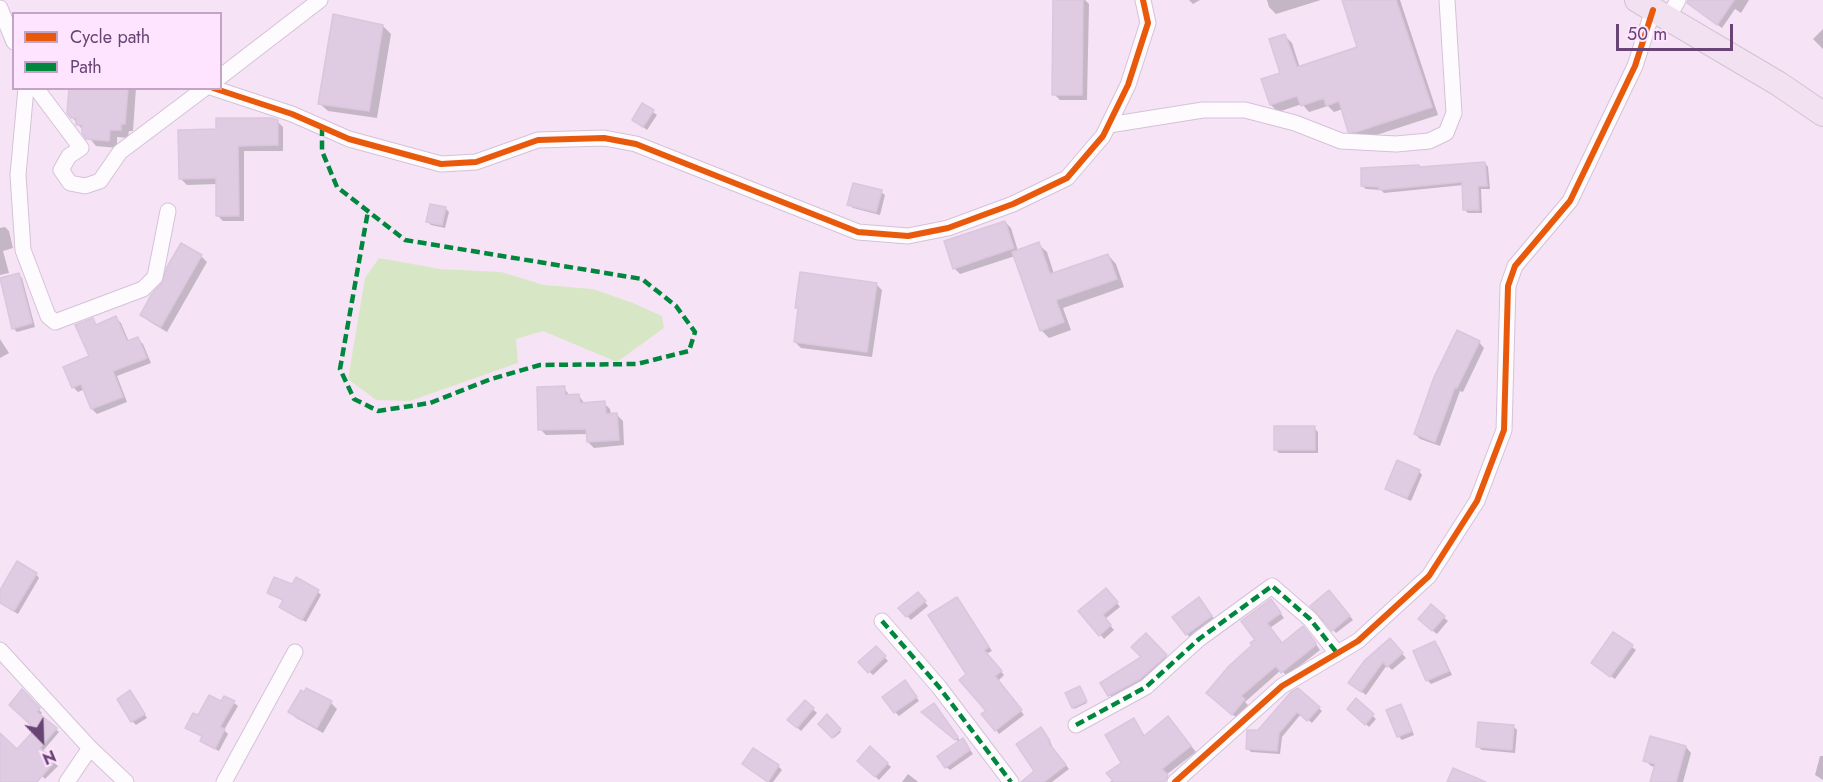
<!DOCTYPE html>
<html>
<head>
<meta charset="utf-8">
<style>
	body { margin:0 }
	#map { position:relative; width:1823px; height:782px; overflow:hidden; background:#f6e4f6; font-family:Jost,sans-serif }
	canvas { display:block }
	.legend { position:absolute; left:12px; top:12px; width:210px; height:78px; box-sizing:border-box; background:#ffe4ff; border:2px solid #c3a4c7; margin:0; padding:8px 10px; list-style:none; font-size:18px; color:#684474 }
	.legend li { display:flex; align-items:center; gap:12px; height:30px }
	.legend b { width:30px; border:2px solid #c3a4c7 }
	.north { position:absolute; left:12px; top:710px; width:60px; height:60px; -webkit-text-stroke:4px #ffe4ff; paint-order:stroke; rotate:157deg; font-size:16px; font-weight:700; line-height:24px; text-align:center; color:#684474 }
	.north::after { content:''; display:block; margin:auto; width:21px; height:27px; background:#684474; clip-path:polygon(50% 0,100% 100%,50% 72%,0 100%) }
	.scale { position:absolute; left:1616px; top:24px; width:117px; height:27px; box-sizing:border-box; border:3px solid #684474; border-top:0; padding-left:8px; font-size:18px; line-height:21px; white-space:nowrap; color:#684474; -webkit-text-stroke:4px #ffe4ff; paint-order:stroke }
</style>
</head>
<body>
<div id="map">
<canvas width="1823" height="782"></canvas>
<ul class="legend">
<li><b style="height:8px;background:#e8590c"></b>Cycle path</li>
<li><b style="height:8px;background:#00873e"></b>Path</li>
</ul>
<div class="north">N</div>
<div class="scale">50 m</div>
</div>
<script>
const ctx = document.querySelector('canvas').getContext('2d');
ctx.lineJoin = 'round';
function fill(path, color) { ctx.fillStyle = color; ctx.fill(path, 'evenodd'); }
const toPath = rows => new Path2D(rows.map(r => 'M' + r).join(''));
function strokePath(path, color, width, dash) { ctx.strokeStyle = color; ctx.lineWidth = width; ctx.lineCap = dash ? 'butt' : 'round'; ctx.setLineDash(dash || []); ctx.stroke(path); }
const water = toPath([
	[379,258,440,269,501,272,544,285,593,289,633,303,662,316,664,328,617,362,543,331,516,339,518,363,410,401,376,400,348,379,365,278]
]);
const shadow = toPath([
	[1055,0,1085,0,1089,4,1087,100,1060,100,1054,94],
	[1189,0,1200,0,1193,4],
	[1267,0,1321,0,1276,14,1269,7],
	[1343,0,1400,0,1438,115,1364,139,1357,138,1350,131,1343,109,1334,112,1328,106,1309,112,1302,104,1278,112,1271,105,1282,74,1285,36,1292,43,1300,68,1359,48],
	[1691,0,1749,0,1741,13,1735,9,1722,28,1693,7],
	[383,26,391,34,377,118,328,111,319,103],
	[1823,29,1823,49,1813,39],
	[70,88,136,88,133,131,129,131,128,138,117,137,117,148,96,146,72,117],
	[643,105,657,115,647,130,634,120],
	[277,121,283,127,283,151,244,151,244,221,223,221,217,215,217,184,187,185,181,179],
	[1485,163,1488,167,1490,189,1481,189,1482,213,1468,213,1465,210,1464,185,1384,193,1381,190,1366,189,1362,186,1419,167,1421,168],
	[881,192,885,195,880,215,853,208,849,205],
	[445,208,449,212,445,228,431,225,428,222],
	[1005,222,1011,228,1018,251,1038,244,1047,252,1054,274,1108,255,1116,264,1124,287,1063,308,1071,330,1049,338,1041,330,1015,256,960,274,954,268],
	[5,227,9,231,13,248,3,251,9,273,0,275,0,228],
	[201,256,207,262,167,332,150,322,143,315],
	[18,275,22,278,35,327,17,332,13,328,0,280],
	[876,284,882,290,872,357,801,348,795,342,799,310,796,307],
	[116,318,121,323,129,342,138,339,143,344,151,363,117,376,127,402,97,414,92,409,83,390,78,392,73,387,91,357,93,320,98,326],
	[0,339,9,353,0,358],
	[1479,342,1484,348,1463,392,1460,391,1440,446,1420,439,1415,434],
	[564,388,570,396,579,396,585,404,604,403,610,409,611,415,617,415,623,421,624,445,594,448,588,442,588,434,546,435,540,429],
	[1314,428,1318,432,1318,453,1279,453,1275,449],
	[1419,471,1422,475,1411,501,1390,492,1387,489],
	[36,574,39,578,18,614,0,603,0,593],
	[293,586,318,592,321,595,306,622,284,610,284,601,269,593],
	[1110,594,1120,607,1105,619,1114,630,1104,639,1080,611],
	[1333,596,1353,620,1336,633,1312,606],
	[921,597,928,606,911,620,907,616],
	[960,602,992,651,986,654,1004,675,998,681,1024,715,999,734,996,730,988,711,968,674],
	[1202,603,1215,620,1190,638,1187,634],
	[1275,606,1284,618,1270,628,1283,644,1308,633,1320,650,1287,676,1281,670,1245,702,1248,705,1237,718,1213,698,1254,645],
	[1431,606,1448,621,1437,634,1423,623],
	[1614,634,1636,650,1615,679,1597,667],
	[1146,635,1169,660,1144,682,1113,699,1102,684,1143,658],
	[1390,640,1406,658,1392,670,1387,665,1366,695,1354,686],
	[1435,643,1439,647,1452,675,1431,684,1427,680],
	[876,648,888,661,873,675,860,663],
	[908,686,919,701,899,716,895,712],
	[1298,689,1322,711,1312,723,1301,714,1282,737,1280,754,1251,752,1247,748,1258,732],
	[1081,690,1087,703,1074,709,1073,707],
	[22,692,42,713,40,716,59,732,42,752,58,766,45,779,41,775,34,782,9,782,0,761,0,735,17,751,37,729],
	[130,692,147,718,136,725,132,721],
	[1356,700,1376,719,1369,727,1349,708],
	[805,702,817,713,801,731,789,720],
	[222,703,234,703,238,706,224,730,228,734,219,751,205,744,201,740,203,737,187,727,198,717],
	[331,703,337,709,323,733,296,718,290,712],
	[1401,706,1404,710,1414,735,1402,740,1398,736],
	[937,709,961,742,966,744,973,754,950,770,946,767,959,742,927,715],
	[827,717,841,732,834,738,820,724],
	[1133,720,1145,736,1173,724,1196,752,1166,775,1168,778,1163,782,1110,782,1114,779,1123,763],
	[1513,726,1517,730,1515,753,1482,750,1478,747],
	[1044,733,1052,745,1051,746,1069,769,1052,782,1029,782,1036,772],
	[1686,747,1691,753,1683,782,1652,782,1655,767,1651,766,1645,760],
	[871,748,891,767,879,780,859,761],
	[1820,756,1823,756,1823,780,1815,775],
	[743,764,778,766,782,770,773,782,768,782],
	[908,774,917,781,918,782,902,782]
]);
const building = toPath([
	[1053,0,1083,0,1082,95,1052,95,1053,0],
	[1342,0,1396,0,1432,107,1356,132,1348,132,1339,101,1326,106,1324,98,1301,106,1297,96,1270,105,1261,79,1280,73,1269,39,1285,34,1297,67,1357,47,1342,0],
	[1688,0,1734,0,1717,25,1687,3,1688,0],
	[333,14,383,25,369,111,318,104,333,14],
	[69,88,128,88,125,124,121,124,121,130,110,130,109,141,86,139,82,133,82,125,76,125,76,118,71,118,67,113,69,88],
	[642,103,654,110,643,127,632,120,642,103],
	[216,118,272,118,278,120,278,145,238,146,239,216,216,216,216,178,179,179,178,130,216,129,216,118],
	[1485,162,1487,186,1478,186,1479,210,1463,210,1462,182,1379,190,1379,187,1361,186,1361,168,1419,165,1419,167,1485,162],
	[853,183,882,190,876,212,847,205,853,183],
	[430,204,446,207,442,225,426,222,430,204],
	[1005,221,1014,248,953,269,944,241,1005,221],
	[1039,242,1050,274,1108,254,1117,279,1056,300,1064,322,1040,331,1012,252,1039,242],
	[181,243,202,255,161,327,140,315,151,295,162,283,167,267,181,243],
	[800,272,877,283,867,352,794,342,798,308,795,308,800,272],
	[19,273,32,323,12,329,0,278,19,273],
	[116,316,127,341,138,337,147,358,113,371,123,397,91,409,81,384,72,388,63,367,89,356,75,325,93,318,96,325,116,316],
	[1457,330,1480,341,1457,388,1455,387,1435,442,1414,434,1434,377,1457,330],
	[565,386,565,395,579,394,580,403,605,401,606,414,617,413,619,440,587,442,586,429,538,430,537,387,565,386],
	[1274,426,1315,426,1315,450,1274,450,1274,426],
	[1397,460,1420,470,1407,498,1385,489,1397,460],
	[17,561,37,573,14,611,0,603,0,590,17,561],
	[274,577,292,584,296,577,319,590,302,620,279,607,283,600,267,593,274,577],
	[1106,588,1118,602,1103,615,1111,625,1099,636,1078,611,1106,588],
	[1329,590,1350,616,1332,631,1310,606,1329,590],
	[918,592,926,601,906,617,898,608,918,592],
	[957,597,989,647,984,650,1002,671,995,676,1022,710,995,731,981,714,986,711,959,680,966,674,928,615,957,597],
	[1199,597,1212,616,1186,635,1172,617,1199,597],
	[1271,599,1281,613,1267,623,1282,643,1303,626,1316,643,1316,645,1281,673,1276,666,1241,696,1245,699,1232,715,1206,693,1229,666,1252,645,1250,643,1255,640,1241,621,1271,599],
	[1431,604,1445,616,1432,631,1418,619,1431,604],
	[1613,632,1633,645,1610,677,1591,663,1613,632],
	[1146,633,1167,655,1140,679,1108,696,1100,683,1141,657,1131,647,1146,633],
	[1390,638,1403,653,1387,667,1383,662,1361,692,1348,683,1365,660,1390,638],
	[1435,641,1449,671,1426,681,1413,651,1435,641],
	[876,646,886,656,868,673,858,662,876,646],
	[905,680,917,697,894,713,882,697,905,680],
	[1080,686,1087,701,1072,708,1065,693,1080,686],
	[306,688,332,701,317,728,288,712,301,690,304,692,306,688],
	[1298,688,1320,707,1307,721,1297,712,1279,733,1277,751,1246,749,1247,730,1258,730,1291,692,1298,688],
	[22,689,40,708,37,712,57,728,40,748,55,761,37,782,0,782,0,733,17,749,35,729,9,705,22,689],
	[130,690,145,714,131,722,117,699,130,690],
	[209,695,221,701,224,696,235,701,220,727,225,729,215,749,200,741,202,736,185,728,193,713,198,715,209,695],
	[1356,698,1374,714,1365,725,1347,709,1356,698],
	[805,700,814,708,797,728,787,720,805,700],
	[934,703,958,737,955,740,921,712,934,703],
	[1401,704,1412,731,1397,737,1386,710,1401,704],
	[827,714,841,729,832,738,818,724,827,714],
	[1168,716,1191,746,1162,769,1168,775,1165,782,1114,782,1106,773,1121,763,1105,735,1134,718,1144,736,1168,716],
	[1478,722,1514,725,1512,750,1476,747,1478,722],
	[1041,727,1050,741,1048,742,1066,765,1044,782,1021,782,1034,771,1016,744,1041,727],
	[1650,736,1686,746,1676,782,1650,782,1655,764,1643,761,1650,736],
	[963,738,970,750,945,768,937,756,963,738],
	[870,746,888,763,875,777,857,761,870,746],
	[753,748,779,765,768,782,742,764,753,748],
	[1453,768,1486,782,1447,782,1453,768]
]);
const minor = toPath([
	[0,8,14,42],
	[1668,18,1678,0],
	[220,77,320,0],
	[26,88,18,175,23,250,48,316,55,322,143,289,155,277,168,211],
	[36,88,81,148,69,156,61,170,70,183,85,186,100,181,120,152,205,88],
	[213,88,292,114,349,139,441,164,476,162,538,140,604,138,636,144,858,232,908,236,948,228,1013,204,1067,178,1103,136,1128,85,1148,23,1143,0],
	[1109,125,1203,110,1245,110,1295,123,1341,141,1396,144,1429,141,1446,133,1454,113,1447,0],
	[882,621,939,687,1011,782],
	[0,650,90,748,126,782],
	[1076,725,1146,687,1199,639,1272,586,1310,619,1337,653],
	[67,782,90,748],
	[224,782,295,652],
	[1175,782,1282,686,1358,641,1429,576,1477,501,1504,430,1508,286,1515,266,1570,201,1635,66,1653,10]
]);
const primary = toPath([
	[1637,0,1779,84,1823,114]
]);
const quiet = toPath([
	[322,127,322,151,337,187,405,240,642,279,676,306,695,332,689,351,637,364,540,365,491,379,430,403,378,411,354,399,340,369,368,211],
	[882,621,939,687,1011,782],
	[1076,725,1146,687,1199,639,1272,586,1310,619,1337,653]
]);
const cycleway = toPath([
	[213,88,292,114,349,139,441,164,476,162,538,140,604,138,636,144,858,232,908,236,948,228,1013,204,1067,178,1103,136,1128,85,1148,23,1143,0],
	[1175,782,1282,686,1358,641,1429,576,1477,501,1504,430,1508,286,1515,266,1570,201,1635,66,1653,10]
]);
fill(water, '#d7e7c5');
fill(shadow, '#0003');
fill(building, '#dfcbe2');
strokePath(building, '#dbc6df', 1.5);
strokePath(minor, '#d4c2d7', 17);
strokePath(primary, '#d2c2d5', 26);
strokePath(minor, '#fefbfe', 15);
strokePath(primary, '#f2e1f1', 24);
strokePath(quiet, '#00873e', 4.5, [9, 4.5]);
strokePath(cycleway, '#e8590c', 6);
</script>
</body>
</html>
